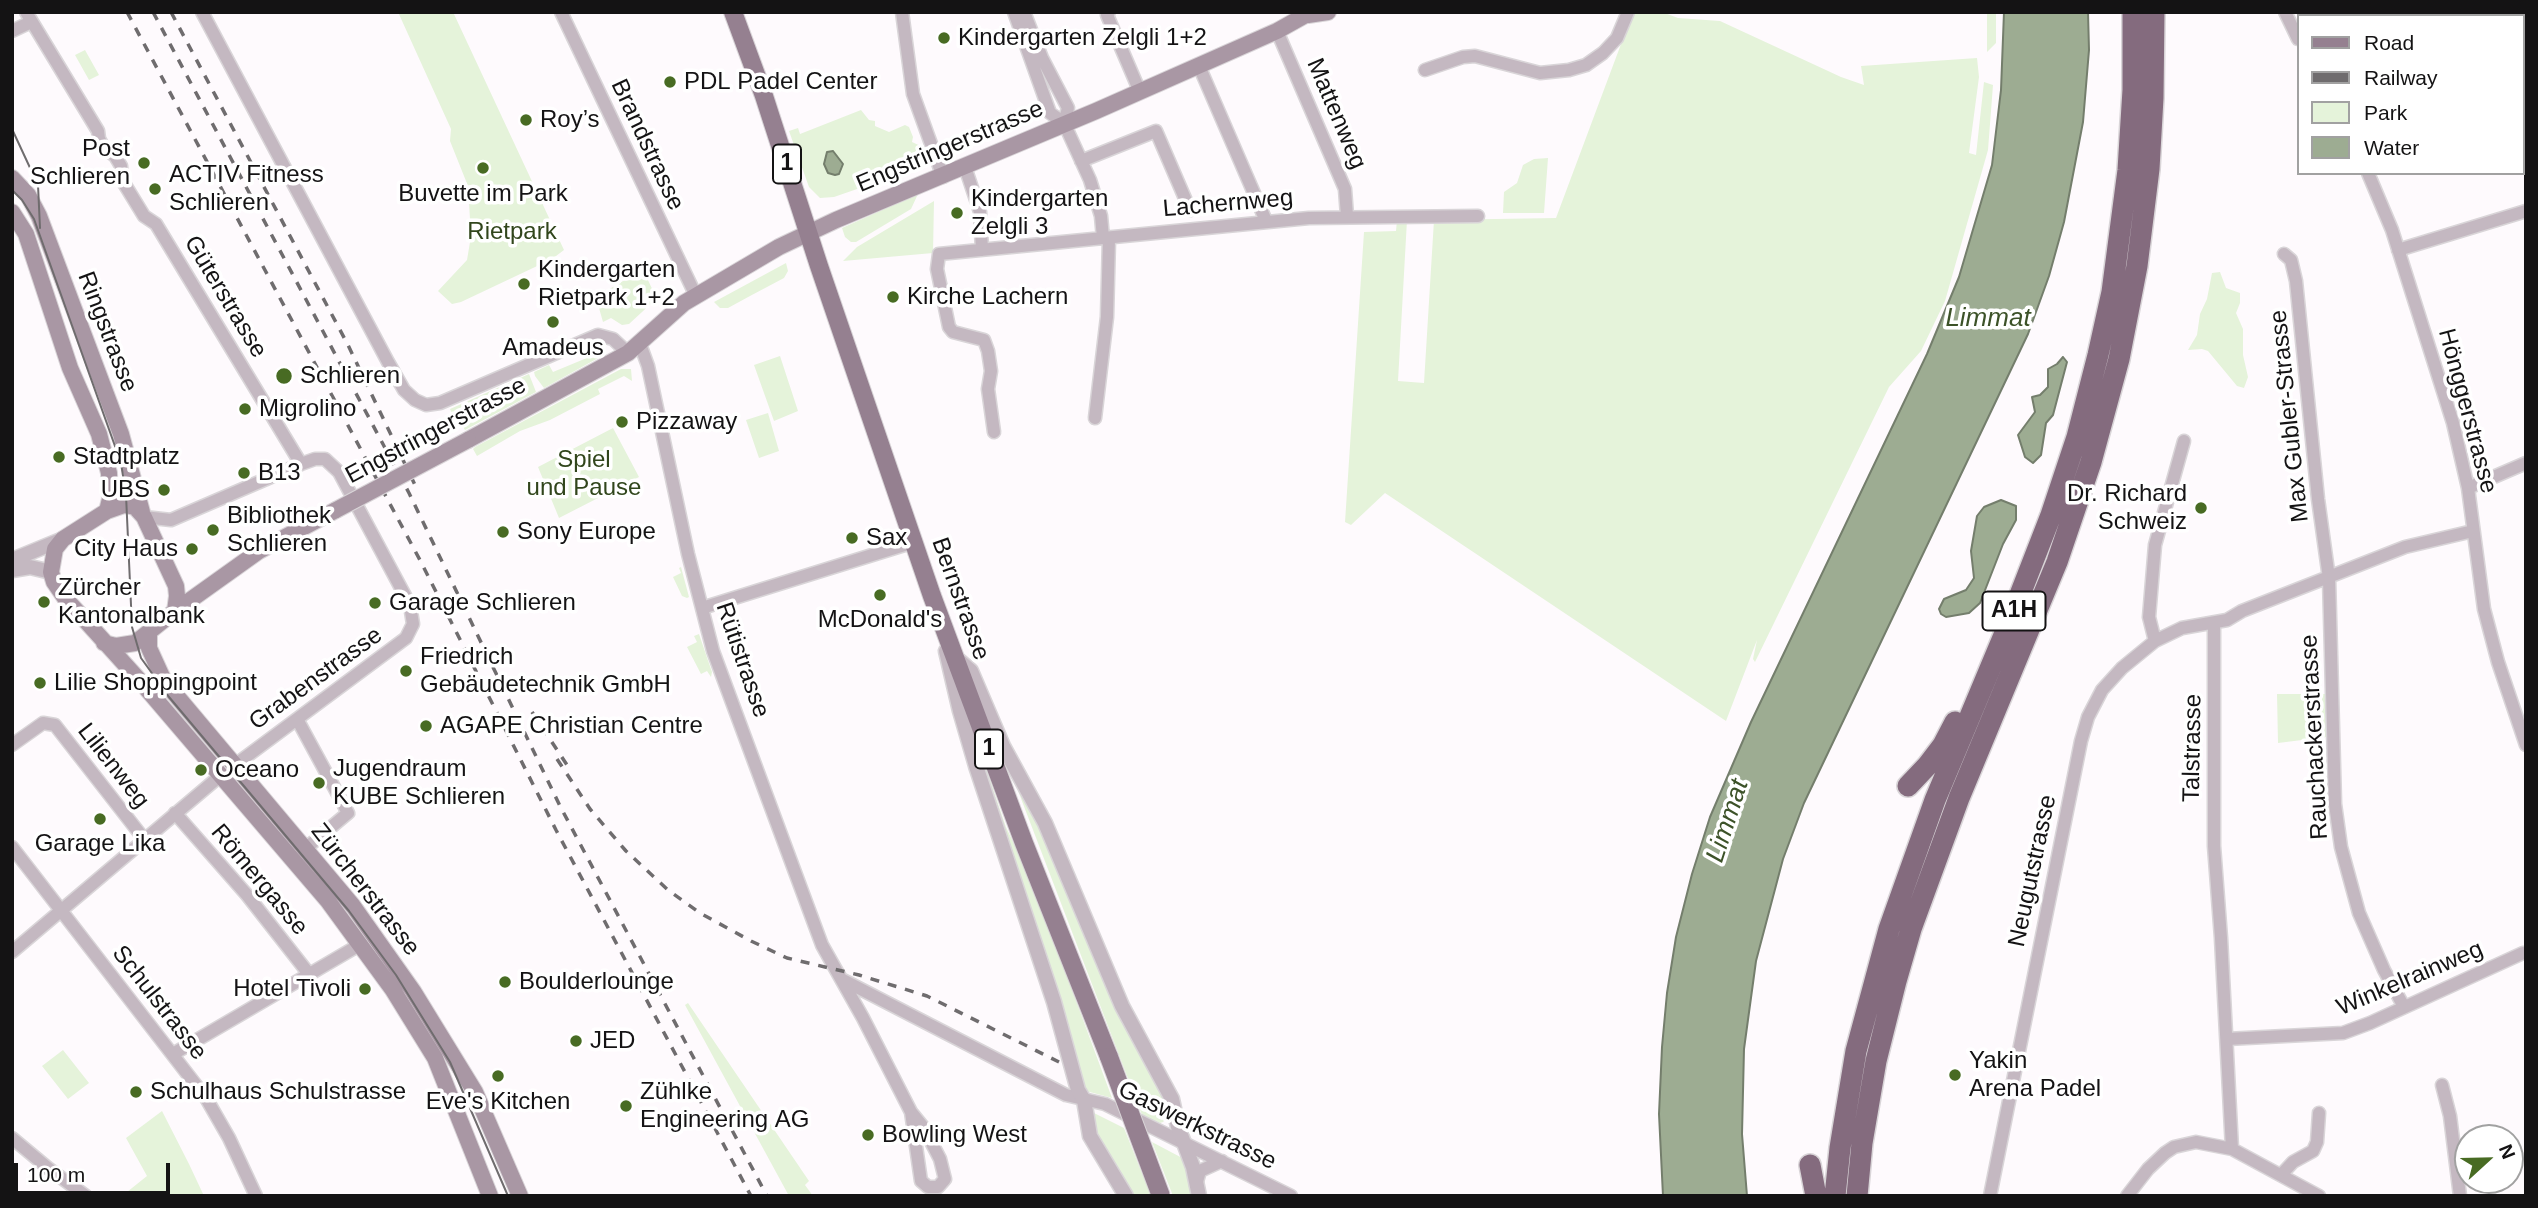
<!DOCTYPE html>
<html>
<head>
<meta charset="utf-8">
<style>
	body { margin:0 }
	#map { position:relative; width:2538px; height:1208px; overflow:hidden; background:#fefafd; font-family:Helvetica,sans-serif }
	canvas { display:block }
	.frame { position:absolute; inset:0; border:14px solid #141314; pointer-events:none }
	.legend { position:absolute; left:2297px; top:14px; width:228px; height:161px; box-sizing:border-box; background:#fff; border:2px solid #a1a1a1; margin:0; padding:9px 12px; list-style:none; font-size:21px; color:#141314 }
	.legend li { display:flex; align-items:center; gap:14px; height:35px }
	.legend b { width:35px; border:2px solid #a1a1a1 }
	.north { position:absolute; left:2454px; top:1124px; width:70px; height:70px; box-sizing:border-box; background:#fff; border:2px solid #a1a1a1; border-radius:50%; rotate:68deg; font-size:19px; font-weight:700; line-height:28px; text-align:center; color:#141314 }
	.north::after { content:''; display:block; margin:auto; width:24px; height:32px; background:#486b23; clip-path:polygon(50% 0,100% 100%,50% 72%,0 100%) }
	.scale { position:absolute; left:14px; top:1163px; width:156px; height:32px; box-sizing:border-box; border:4px solid #141314; border-top:0; padding-left:9px; font-size:21px; line-height:24px; white-space:nowrap; color:#141314; -webkit-text-stroke:5px #fff; paint-order:stroke }
</style>
</head>
<body>
<div id="map">
<canvas width="2538" height="1208"></canvas>
<div class="frame"></div>
<ul class="legend">
<li><b style="height:9px;background:#958090"></b>Road</li>
<li><b style="height:9px;background:#6f6c6e"></b>Railway</li>
<li><b style="height:19px;background:#e5f3da"></b>Park</li>
<li><b style="height:19px;background:#9dac92"></b>Water</li>
</ul>
<div class="north">N</div>
<div class="scale">100 m</div>
</div>
<script>
const ctx = document.querySelector('canvas').getContext('2d');
ctx.lineJoin = 'round';
function fill(path, color) { ctx.fillStyle = color; ctx.fill(path, 'evenodd'); }
const toPath = rows => new Path2D(rows.map(r => 'M' + r).join(''));
function strokePath(path, color, width, dash) { ctx.strokeStyle = color; ctx.lineWidth = width; ctx.lineCap = dash ? 'butt' : 'round'; ctx.setLineDash(dash || []); ctx.stroke(path); }
function drawText(font, color, halo, rows, align = 'center') {
  ctx.font = font + ' Helvetica,sans-serif'; ctx.lineWidth = 7; ctx.setLineDash([]); ctx.textBaseline = 'middle'; ctx.strokeStyle = halo; ctx.fillStyle = color; for (const [text, x, y, turn = 0] of rows) {
    ctx.save(); ctx.translate(x, y); ctx.rotate((+turn || 0) * Math.PI / 180); ctx.textAlign = isNaN(turn) ? turn : align; if (halo) ctx.strokeText(text, 0, 0); ctx.fillText(text, 0, 0); ctx.restore();
  }
}
const green = toPath([
	[398,12,453,12,564,250,552,259,461,302,452,304,438,291,467,260,471,236,468,186,450,141,451,129],
	[1633,12,1662,12,1678,18,1720,21,1841,77,1864,85,1861,66,1977,58,1979,77,1969,153,1976,155,1984,82,1993,85,1988,150,1945,301,1921,351,1889,387,1755,662,1753,659,1757,640,1726,721,1385,493,1351,525,1345,522,1364,232,1396,231,1397,220,1407,220,1398,381,1424,383,1434,220,1556,218],
	[1987,12,1996,12,1996,43,1987,52],
	[85,50,99,75,89,80,75,55],
	[861,110,869,120,875,121,875,126,889,132,905,125,909,127,913,137,912,142,927,149,932,163,834,197,820,198,809,187,789,131,798,128,800,134],
	[1548,158,1544,213,1503,213,1504,192,1517,183,1523,165,1534,159],
	[918,194,911,209,856,242,851,242,845,237,842,228],
	[934,201,933,253,843,261,857,247],
	[786,263,788,271,784,278,750,296,728,308,720,308,714,302],
	[2220,272,2226,288,2240,293,2240,303,2236,313,2243,329,2243,355,2248,377,2244,388,2237,386,2208,351,2202,349,2188,350,2197,335,2200,314,2207,299,2212,273],
	[647,278,655,295,655,300,629,324,622,325,611,318,603,322,597,301,598,296,623,281],
	[594,355,600,357,544,388,535,376,534,372,549,365,553,372],
	[780,356,798,411,774,421,754,365],
	[621,369,631,369,632,381,624,376,598,389,600,394,550,420,520,431,477,456,473,449,475,447],
	[529,374,536,392,465,430,458,419,455,420,450,409],
	[768,413,779,451,759,458,746,420],
	[613,428,639,477,559,518,538,467],
	[681,567,689,597,687,598,682,596,673,577,681,573,679,568],
	[699,634,712,672,711,677,707,671,701,674,687,647,697,642,694,636],
	[2277,694,2325,694,2326,737,2278,743],
	[967,712,1006,827,1032,882,1112,1098,1086,1091,1082,1085,977,756],
	[1012,775,1041,825,1168,1101,1169,1116,1163,1122,1160,1123,1142,1115],
	[688,1003,809,1181,805,1185,813,1196,789,1196,685,1005],
	[63,1050,89,1083,68,1099,42,1066],
	[162,1111,189,1164,204,1196,122,1196,147,1176,126,1138],
	[1094,1113,1124,1128,1151,1196,1129,1196,1100,1148,1092,1117],
	[1152,1142,1186,1160,1184,1164,1188,1166,1197,1196,1173,1196]
]);
const water = toPath([
	[2004,12,2088,12,2089,50,2083,122,2064,222,2049,276,2028,334,1804,803,1783,859,1756,961,1744,1049,1742,1134,1747,1196,1663,1196,1659,1114,1662,1047,1667,993,1676,937,1692,874,1710,817,1751,722,1927,354,1959,277,1992,165,2001,90,2004,12],
	[833,151,843,164,839,174,835,175,828,173,824,164,827,152,833,151],
	[2063,357,2067,362,2058,396,2053,415,2046,423,2041,455,2033,463,2025,457,2018,435,2035,412,2032,397,2040,395,2048,387,2048,369,2057,364,2063,357],
	[2001,500,2016,506,2016,520,2003,544,1980,603,1969,613,1946,617,1941,614,1939,609,1944,599,1966,590,1974,578,1971,551,1977,516,1984,507,2001,500]
]);
const minor = toPath([
	[26,12,98,131,99,139,104,148,115,156,121,166,122,180,144,216,156,224,301,464],
	[202,12,388,362,404,390,415,400,426,405,440,403,598,335,613,339,628,353],
	[561,12,696,296],
	[902,12,913,94,943,177],
	[1014,12,1050,113,1064,123,1090,180,1101,216,1103,238],
	[1024,12,1042,58,1068,108,1064,123],
	[1109,12,1107,15,1140,92],
	[2285,12,2298,39],
	[2463,12,2465,16],
	[2337,16,2347,12],
	[12,31,31,22],
	[1277,31,1345,189,1347,216],
	[1199,66,1266,221],
	[1425,70,1463,57,1475,56,1540,73,1569,70,1586,65,1603,53,1617,38,1628,12],
	[2522,123,2526,130],
	[1081,161,1156,131,1190,210],
	[965,167,980,212,982,250],
	[2368,173,2392,230,2453,423,2468,488,2484,609,2498,662,2526,745],
	[2398,250,2526,211],
	[2284,254,2291,260,2296,281,2318,499,2329,578,2335,804,2341,847,2359,913,2384,970,2404,1007],
	[640,344,648,366,688,554,713,651,822,945,863,1018,911,1112],
	[1095,418,1107,317,1109,238],
	[994,432,988,389,991,371,988,351,984,340,953,332,949,327,937,269,939,254,1309,218,1478,216],
	[2468,488,2526,463],
	[144,517,171,520,301,464,315,459,325,459,339,472,410,605,413,624,406,638,235,765],
	[702,608,914,542],
	[2214,623,2214,846,2221,938,2232,1149],
	[2155,641,2149,617,2155,545,2184,441],
	[297,719,348,813,305,849],
	[12,745,43,723,55,725,144,839],
	[175,813,247,895,309,974],
	[12,847,206,1098,229,1138,256,1196],
	[12,952,220,776],
	[843,980,1066,1095,1105,1104,1291,1196],
	[2227,1039,2343,1033,2370,1023,2523,953],
	[173,1054,361,944],
	[2442,1085,2450,1116,2460,1196],
	[911,1112,924,1128,940,1159,945,1179,938,1187,928,1187,921,1181,911,1112],
	[12,1138,48,1168,86,1196],
	[2281,1175,2293,1162,2313,1151,2317,1142,2319,1113],
	[1196,1185,1200,1171,1222,1161],
	[1990,1196,2081,741,2088,717,2102,690,2122,668,2155,641,2182,628,2227,620,2242,611,2405,547,2473,531],
	[2127,1196,2148,1169,2165,1153,2174,1147,2196,1142,2232,1149,2319,1196]
]);
const tertiary = toPath([
	[12,560,63,539],
	[12,570,30,567,51,572],
	[946,651,960,711,976,766,1054,1002,1078,1090,1084,1100,1090,1136,1126,1196],
	[955,657,971,671,1003,746,1045,823,1122,1006,1172,1099,1178,1127,1193,1167,1199,1196]
]);
const secondary = toPath([
	[1308,15,1328,12],
	[12,178,28,195,39,216,121,434,142,512],
	[12,212,26,234,70,368,99,434,109,473,110,499,107,511],
	[468,440,628,353,684,303,779,247,836,220,1096,111,1277,31,1311,12],
	[175,611,177,596,176,586,144,517,135,507,124,505,107,511,63,539,55,549,51,572,54,582,65,598,140,681,328,901,393,990,435,1058,490,1196],
	[149,633,149,648,164,681,353,906,413,991,475,1092,520,1196],
	[104,643,116,646,135,643,175,611,259,551,336,510]
]);
const primary = toPath([
	[733,12,764,96,819,266,932,596,1024,843,1109,1057]
]);
const motorway = toPath([
	[1908,786,1927,766,1943,745,1955,722],
	[1810,1165,1816,1196],
	[1835,1196,1840,1148,1856,1051,1889,929,1935,800,2007,628,2051,515,2077,437,2098,355,2112,292,2128,170,2133,90,2133,12],
	[1857,1196,1862,1143,1876,1061,1896,981,1911,929,1959,798,2057,562,2091,462,2119,359,2137,266,2149,169,2153,98,2154,12]
]);
const tram = toPath([
	[12,129,38,185,40,228],
	[12,190,22,200,34,219,121,463,126,495,132,627,141,658,169,697,349,911,396,975,450,1062,508,1196]
]);
const rail = toPath([
	[127,12,421,562,556,830,751,1196],
	[153,12,409,493,560,806,767,1196],
	[171,12,348,345,415,485],
	[532,712,567,765],
	[557,759,590,809,626,851,668,890,700,913,751,941,787,958,859,975,927,996,1059,1062],
	[12,1193,15,1196]
]);
const secondaryBridge = toPath([
	[336,510,468,440]
]);
const primaryBridge = toPath([
	[1109,1057,1161,1196]
]);
const markers = [
	[944,38,7,"#486b23"],
	[670,82,7,"#486b23"],
	[526,120,7,"#486b23"],
	[144,163,7,"#486b23"],
	[483,168,7,"#486b23"],
	[155,189,7,"#486b23"],
	[957,213,7,"#486b23"],
	[524,284,7,"#486b23"],
	[893,297,7,"#486b23"],
	[553,322,7,"#486b23"],
	[284,376,9,"#486b23"],
	[245,409,7,"#486b23"],
	[622,422,7,"#486b23"],
	[59,457,7,"#486b23"],
	[244,473,7,"#486b23"],
	[164,490,7,"#486b23"],
	[2201,508,7,"#486b23"],
	[213,530,7,"#486b23"],
	[503,532,7,"#486b23"],
	[852,538,7,"#486b23"],
	[192,549,7,"#486b23"],
	[880,595,7,"#486b23"],
	[44,602,7,"#486b23"],
	[375,603,7,"#486b23"],
	[406,671,7,"#486b23"],
	[40,683,7,"#486b23"],
	[426,726,7,"#486b23"],
	[201,770,7,"#486b23"],
	[319,783,7,"#486b23"],
	[100,819,7,"#486b23"],
	[505,982,7,"#486b23"],
	[365,989,7,"#486b23"],
	[576,1041,7,"#486b23"],
	[1955,1075,7,"#486b23"],
	[498,1076,7,"#486b23"],
	[136,1092,7,"#486b23"],
	[626,1106,7,"#486b23"],
	[868,1135,7,"#486b23"]
];
const shields = [
	[787,164,28],
	[2014,611,63],
	[989,749,28]
];
const shieldNames = [
	["1",787,164],
	["A1H",2014,611],
	["1",989,749]
];
const poiNames = [
	["Kindergarten Zelgli 1+2",958,38],
	["PDL Padel Center",684,82],
	["Roy’s",540,120],
	["Post",130,149,"right"],
	["Schlieren",130,177,"right"],
	["ACTIV Fitness",169,175],
	["Schlieren",169,203],
	["Buvette im Park",483,194,"center"],
	["Kindergarten",971,199],
	["Zelgli 3",971,227],
	["Kindergarten",538,270],
	["Rietpark 1+2",538,298],
	["Kirche Lachern",907,297],
	["Amadeus",553,348,"center"],
	["Schlieren",300,376],
	["Migrolino",259,409],
	["Pizzaway",636,422],
	["Stadtplatz",73,457],
	["B13",258,473],
	["UBS",150,490,"right"],
	["Dr. Richard",2187,494,"right"],
	["Schweiz",2187,522,"right"],
	["Bibliothek",227,516],
	["Schlieren",227,544],
	["Sony Europe",517,532],
	["Sax",866,538],
	["City Haus",178,549,"right"],
	["Zürcher",58,588],
	["Kantonalbank",58,616],
	["Garage Schlieren",389,603],
	["McDonald's",880,620,"center"],
	["Friedrich",420,657],
	["Gebäudetechnik GmbH",420,685],
	["Lilie Shoppingpoint",54,683],
	["AGAPE Christian Centre",440,726],
	["Jugendraum",333,769],
	["KUBE Schlieren",333,797],
	["Oceano",215,770],
	["Garage Lika",100,844,"center"],
	["Boulderlounge",519,982],
	["Hotel Tivoli",351,989,"right"],
	["JED",590,1041],
	["Yakin",1969,1061],
	["Arena Padel",1969,1089],
	["Schulhaus Schulstrasse",150,1092],
	["Zühlke",640,1092],
	["Engineering AG",640,1120],
	["Eve's Kitchen",498,1102,"center"],
	["Bowling West",882,1135]
];
const streetNames = [
	["Mattenweg",1336,114,67],
	["Brandstrasse",647,145,65],
	["Engstringerstrasse",950,147,-23],
	["Lachernweg",1228,204,-5],
	["Güterstrasse",225,297,59],
	["Ringstrasse",107,332,69],
	["Hönggerstrasse",2467,411,75],
	["Max Gubler-Strasse",2290,416,-96],
	["Engstringerstrasse",436,431,-28],
	["Bernstrasse",960,599,70],
	["Rütistrasse",742,660,71],
	["Grabenstrasse",316,679,-36],
	["Rauchackerstrasse",2315,737,-93],
	["Talstrasse",2193,748,-89],
	["Lilienweg",113,766,52],
	["Neugutstrasse",2033,871,-78],
	["Römergasse",259,880,50],
	["Zürcherstrasse",365,890,52],
	["Winkelrainweg",2410,979,-23],
	["Schulstrasse",159,1003,52],
	["Gaswerkstrasse",1197,1126,26]
];
const parkNames = [
	["Rietpark",512,232],
	["Spiel",584,460],
	["und Pause",584,488]
];
const waterNames = [
	["Limmat",1988,319],
	["Limmat",1728,821,-72]
];
fill(green, '#e5f3da');
fill(water, '#9dac92');
strokePath(water, '#747e6c', 2);
strokePath(minor, '#d9d5d8', 15);
strokePath(tertiary, '#d9d5d8', 17);
strokePath(secondary, '#d9d5d8', 18);
strokePath(primary, '#d9d5d8', 20);
strokePath(motorway, '#d9d5d8', 24);
strokePath(minor, '#c4b8c1', 12);
strokePath(tertiary, '#c4b8c1', 14);
strokePath(secondary, '#a997a4', 16);
strokePath(primary, '#958090', 18);
strokePath(motorway, '#846b7e', 21);
strokePath(tram, '#6f6c6e', 2);
strokePath(rail, '#6f6c6e', 3.5, [9, 9]);
strokePath(secondaryBridge, '#d9d5d8', 18, []);
strokePath(primaryBridge, '#d9d5d8', 20, []);
strokePath(secondaryBridge, '#a997a4', 16);
strokePath(primaryBridge, '#958090', 18);
for (const [x, y, r, color] of markers) { const dot = new Path2D(); dot.arc(x, y, r, 0, 2 * Math.PI); ctx.fillStyle = color; ctx.fill(dot); strokePath(dot, '#fff', 2.5); }
for (const [x, y, w] of shields) { const box = new Path2D(); box.roundRect(x - w / 2, y - 19.5, w, 39, 5); ctx.fillStyle = '#fff'; ctx.fill(box); strokePath(box, '#141314', 2); }
drawText('bold 23px', '#141314', null, shieldNames);
drawText('24px', '#141314', '#fff', poiNames, 'left');
drawText('24px', '#141314', '#fff', streetNames);
drawText('24px', '#31461c', '#fff', parkNames);
drawText('italic 26px', '#3c5228', '#fff', waterNames);
</script>
</body>
</html>
